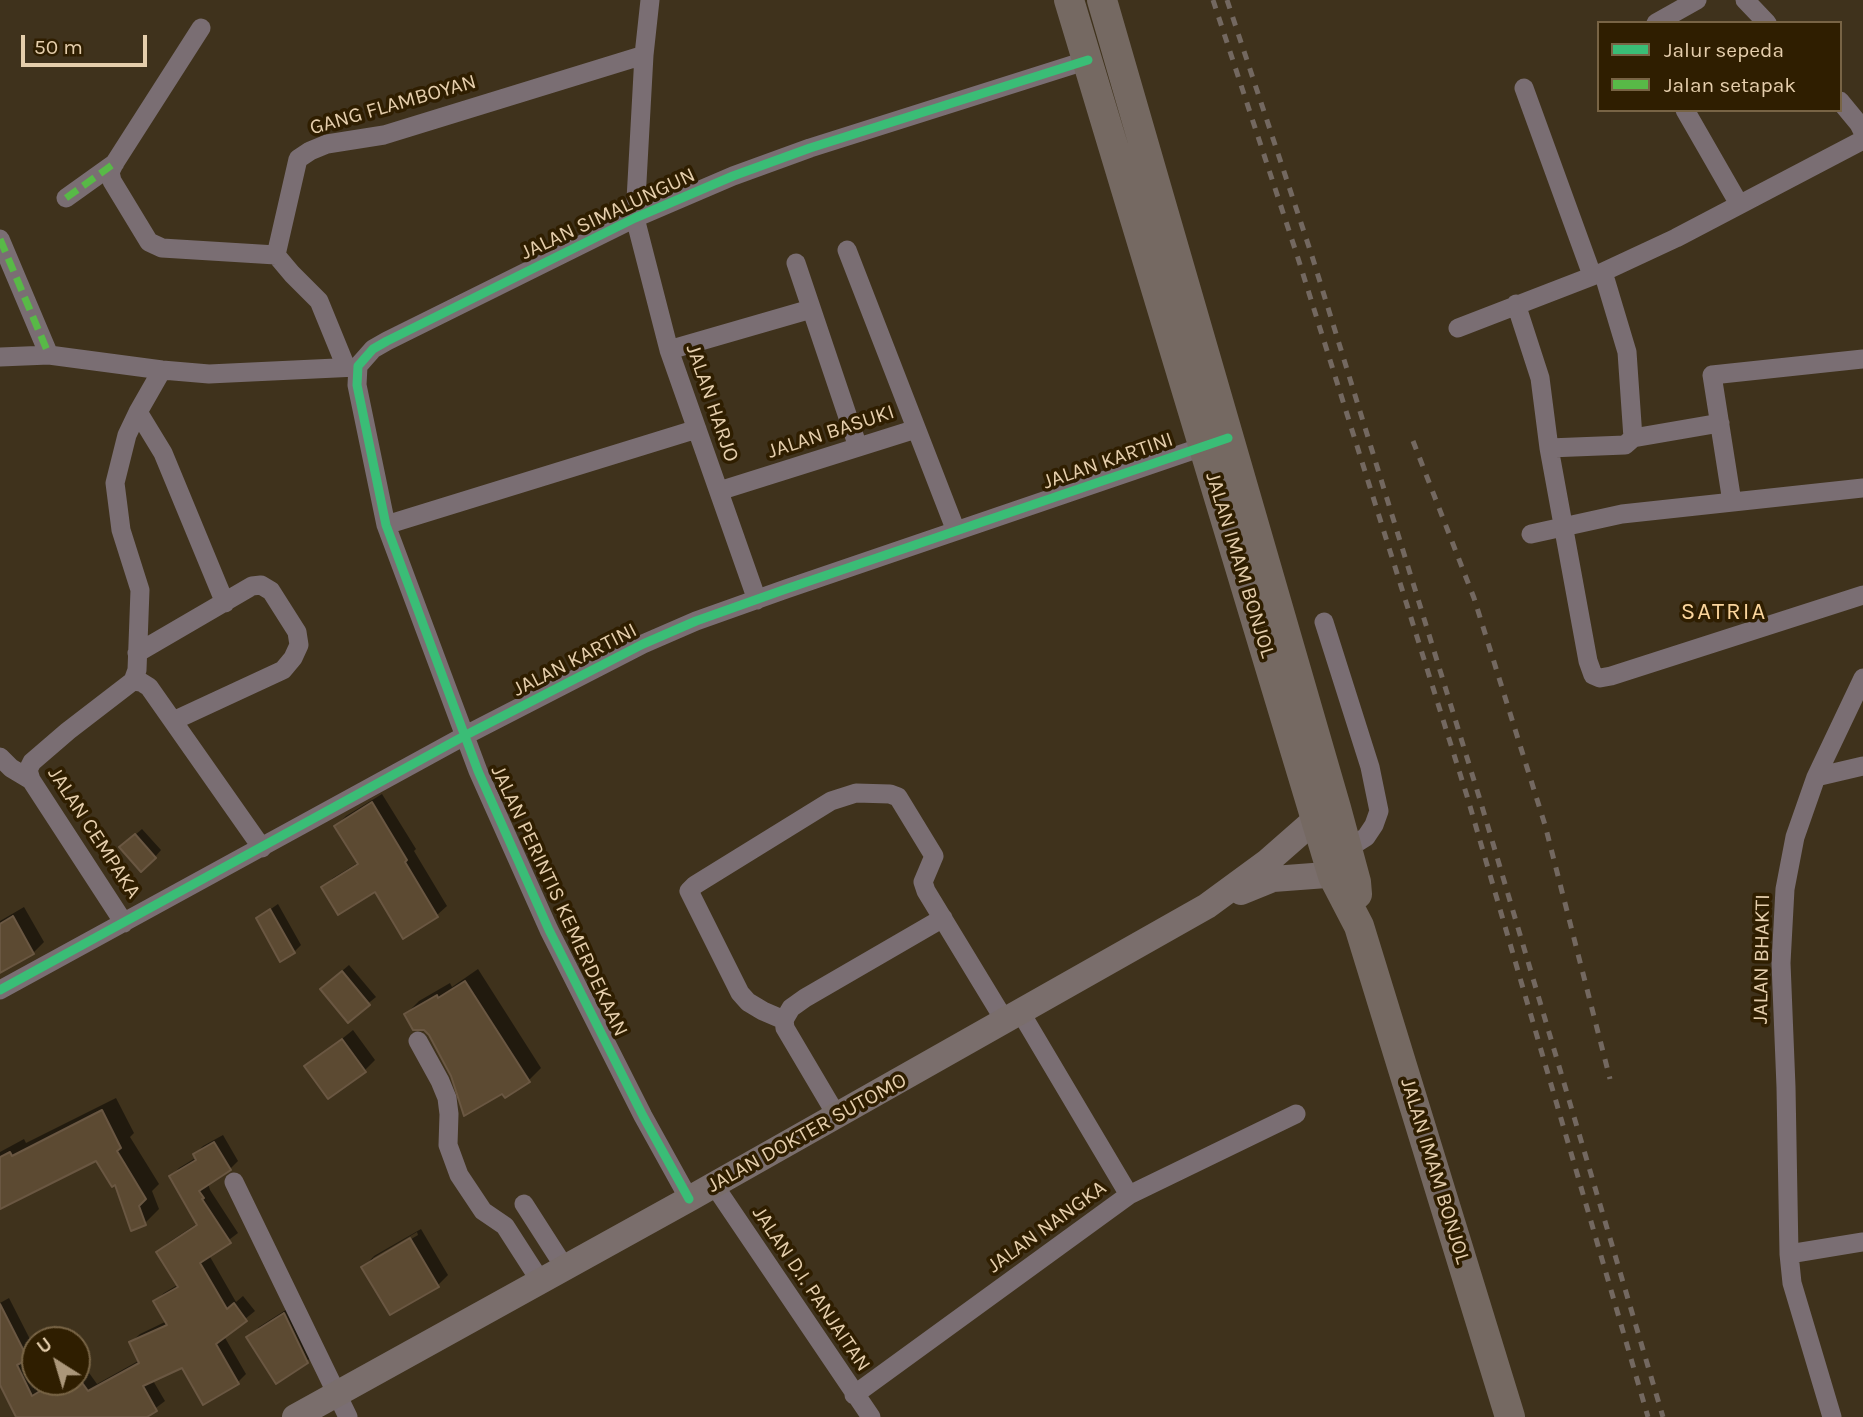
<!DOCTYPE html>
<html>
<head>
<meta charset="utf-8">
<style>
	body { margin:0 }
	#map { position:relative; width:1863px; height:1417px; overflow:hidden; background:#3f321c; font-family:Karla,sans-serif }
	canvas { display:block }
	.legend { position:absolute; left:1597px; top:21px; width:245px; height:91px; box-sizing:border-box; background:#2f1e00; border:2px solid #786445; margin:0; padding:9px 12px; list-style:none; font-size:21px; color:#e5ceac }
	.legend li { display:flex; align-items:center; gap:14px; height:35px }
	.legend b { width:35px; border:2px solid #786445 }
	.north { position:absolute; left:21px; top:1326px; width:70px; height:70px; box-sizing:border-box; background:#2f1e00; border:2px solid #786445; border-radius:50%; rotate:323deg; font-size:19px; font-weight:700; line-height:28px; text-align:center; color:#e5ceac }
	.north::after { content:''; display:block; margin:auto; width:24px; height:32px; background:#ab977a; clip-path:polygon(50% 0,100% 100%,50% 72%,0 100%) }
	.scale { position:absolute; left:21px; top:35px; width:126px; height:32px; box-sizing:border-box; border:4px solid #e5ceac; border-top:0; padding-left:9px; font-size:21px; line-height:24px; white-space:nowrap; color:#e5ceac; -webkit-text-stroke:5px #2f1e00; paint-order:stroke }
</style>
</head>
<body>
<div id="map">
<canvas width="1863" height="1417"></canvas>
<ul class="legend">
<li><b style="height:9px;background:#3abd76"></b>Jalur sepeda</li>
<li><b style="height:9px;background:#58b947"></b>Jalan setapak</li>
</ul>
<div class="north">U</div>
<div class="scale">50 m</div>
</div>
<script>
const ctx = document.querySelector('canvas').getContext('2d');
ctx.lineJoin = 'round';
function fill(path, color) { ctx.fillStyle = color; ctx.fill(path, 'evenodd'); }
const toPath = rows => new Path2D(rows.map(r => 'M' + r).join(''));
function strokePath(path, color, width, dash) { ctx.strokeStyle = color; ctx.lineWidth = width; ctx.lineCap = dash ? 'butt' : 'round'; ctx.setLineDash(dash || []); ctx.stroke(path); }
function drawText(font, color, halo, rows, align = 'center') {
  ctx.font = font + ' Karla,sans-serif'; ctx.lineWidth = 7; ctx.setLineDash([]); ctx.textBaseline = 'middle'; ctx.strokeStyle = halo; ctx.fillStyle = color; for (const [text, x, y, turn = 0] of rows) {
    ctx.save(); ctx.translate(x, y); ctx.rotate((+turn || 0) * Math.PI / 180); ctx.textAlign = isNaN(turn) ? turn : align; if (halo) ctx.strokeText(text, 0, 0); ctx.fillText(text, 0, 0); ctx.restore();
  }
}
const shadow = toPath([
	[382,794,416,849,414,851,447,906,437,915,403,936,375,890,323,888,333,878,359,862,336,826,346,816],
	[142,829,161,850,155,857,128,841],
	[278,904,301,945,294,952,258,918],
	[24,907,44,942,33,953,0,971,0,921],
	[349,965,376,997,348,1020,329,982],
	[478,969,541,1068,529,1080,503,1092,453,1076,430,1034,406,1014,419,1001,450,983,452,987],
	[353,1030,375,1060,365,1070,307,1067],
	[116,1098,134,1133,130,1137,159,1184,152,1191,159,1209,145,1223,97,1159,0,1208,0,1152,24,1139,26,1143],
	[223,1135,238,1161,230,1169,208,1183,210,1190,238,1233,209,1255,236,1302,243,1296,255,1311,224,1336,246,1374,238,1382,182,1365,152,1379,165,1401,144,1417,18,1417,0,1381,0,1303,9,1298,35,1349,25,1358,35,1382,41,1389,53,1382,77,1382,77,1378,87,1370,97,1384,140,1360,131,1342,140,1334,167,1321,155,1301,164,1293,179,1284,158,1253,166,1244,198,1223,171,1176,179,1168,197,1157,195,1154,203,1146],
	[421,1229,448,1275,438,1285,364,1267,374,1256],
	[417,1232,418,1235,373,1262,373,1258],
	[295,1304,318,1351,307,1361,249,1338,259,1327]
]);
const building = toPath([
	[372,802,407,860,405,862,438,917,403,939,375,892,338,915,321,887,358,864,334,826,372,802],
	[135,834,156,858,141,872,119,847,135,834],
	[270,909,295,953,280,962,256,918,270,909],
	[13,916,34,954,0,973,0,924,13,916],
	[342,971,370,1005,348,1023,320,989,342,971],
	[465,981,530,1082,505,1098,502,1094,464,1116,451,1076,429,1035,424,1030,413,1030,404,1014,437,995,438,998,465,981],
	[342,1039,366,1072,328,1099,304,1066,342,1039],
	[102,1110,121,1148,117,1151,146,1199,139,1206,146,1225,131,1231,115,1185,112,1187,96,1161,0,1209,0,1157,10,1152,12,1156,102,1110],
	[214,1142,231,1170,199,1191,204,1198,202,1199,231,1243,200,1263,227,1309,234,1303,247,1321,216,1344,239,1384,203,1405,182,1368,143,1386,157,1411,147,1417,16,1417,0,1385,0,1304,28,1359,17,1365,32,1396,55,1382,77,1382,78,1377,88,1391,139,1363,129,1342,167,1325,153,1301,178,1287,156,1252,197,1225,169,1176,196,1160,193,1154,214,1142],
	[410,1238,439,1287,390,1315,361,1267,410,1238],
	[284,1313,308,1363,276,1384,246,1337,284,1313]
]);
const minor = toPath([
	[650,0,644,55,635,218,669,350,757,600],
	[1745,0,1767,23],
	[1656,23,1697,0],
	[201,28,114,164,110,172,112,181,149,242,162,248,276,255],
	[1524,88,1592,275],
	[1840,101,1859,124,1863,132],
	[1685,110,1739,204],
	[66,198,115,163],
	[0,239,49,355],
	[847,250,956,531],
	[796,263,858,447],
	[1516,304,1540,378,1549,448,1588,661,1593,675,1600,678,1611,676,1863,595],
	[1458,328,1603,272,1676,238,1863,140],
	[669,350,811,309],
	[0,357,49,355,162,370,209,374,357,367],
	[358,366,357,385,386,525,478,771,549,930,643,1116,689,1199],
	[358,366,373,349,387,341,635,218,733,176,810,148,1088,60],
	[346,367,319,301,292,274,276,255,298,159,310,151,327,144,384,135,644,55],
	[138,412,163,453,225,603],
	[1633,438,1720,423],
	[1549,448,1625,445,1633,438,1627,352,1603,272],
	[719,491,916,429],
	[1732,502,1712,375,1863,359],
	[386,525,697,429],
	[1531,534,1622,514,1863,488],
	[1324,622,1370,767,1379,811,1374,825,1366,837,1347,849],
	[137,653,252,586,261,585,271,591,297,632,299,645,293,658,283,670,173,721],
	[133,681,141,682,149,687,262,848],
	[0,757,11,768,31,780],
	[1816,777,1863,766],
	[124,923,31,780,28,770,32,762,68,731,133,681,137,670,140,590,121,530,115,483,127,435,138,412,162,370],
	[0,990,466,735,643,644,696,621,786,589,1214,443],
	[1021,1013,1129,1195],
	[784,1020,763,1011,748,1002,740,993,689,891,695,885,831,801,856,793,890,794,898,797,934,856,923,882,926,891,1005,1021],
	[418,1041,440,1081,447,1098,449,1114,448,1145,459,1175,483,1211,505,1226,541,1282],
	[837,1116,785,1028,784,1020,791,1008,805,998,943,918],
	[234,1182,348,1417],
	[714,1185,871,1417],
	[524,1204,565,1268],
	[1789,1254,1863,1242],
	[854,1395,1129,1195,1296,1114],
	[1832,1417,1792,1283,1789,1254,1786,1087,1781,963,1785,889,1795,837,1816,777,1863,678]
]);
const major = toPath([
	[1241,892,1273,879,1353,873],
	[295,1417,689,1199,1207,906,1267,862,1316,819,1334,809]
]);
const highway = toPath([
	[1069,0,1333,876,1359,926,1510,1417],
	[1102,0,1336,808,1356,882,1357,894]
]);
const rail = toPath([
	[1213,0,1297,255,1467,796,1648,1417],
	[1227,0,1312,256,1481,803,1663,1417],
	[1413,441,1474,598,1545,825,1610,1079]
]);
const quiet = toPath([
	[66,198,115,163],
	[0,239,49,355]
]);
const cycleway = toPath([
	[0,990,466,735,643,644,696,621,786,589,1228,438],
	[689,1199,643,1116,549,930,478,771,386,525,357,385,358,366,373,349,387,341,635,218,733,176,810,148,1088,60]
]);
const streetNames = [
	["GANG FLAMBOYAN",393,105,-16],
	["JALAN SIMALUNGUN",608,214,-25],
	["JALAN HARJO",712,403,71],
	["JALAN BASUKI",831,432,-18],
	["JALAN KARTINI",1108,461,-19],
	["JALAN IMAM BONJOL",1240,565,73],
	["JALAN KARTINI",575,660,-27],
	["JALAN CEMPAKA",94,833,57],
	["JALAN PERINTIS KEMERDEKAAN",559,901,65],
	["JALAN BHAKTI",1762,959,-89],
	["JALAN DOKTER SUTOMO",807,1133,-29],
	["JALAN IMAM BONJOL",1435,1171,73],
	["JALAN NANGKA",1047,1227,-36],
	["JALAN D.I. PANJAITAN",811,1289,56]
];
const quarterNames = [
	["SATRIA",1724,612]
];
fill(shadow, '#0007');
fill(building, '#5c4a32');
strokePath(building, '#6a5742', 2);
strokePath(minor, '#7a6e73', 19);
strokePath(major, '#7a6e6c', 26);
strokePath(highway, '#756962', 30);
strokePath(rail, '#736860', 5, [9, 9]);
strokePath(quiet, '#58b947', 7, [14, 7]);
strokePath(cycleway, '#3abd76', 9);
drawText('21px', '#e5ceac', '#2f1e00', streetNames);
ctx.letterSpacing = '2px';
drawText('24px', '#fbd59c', '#2f1e00', quarterNames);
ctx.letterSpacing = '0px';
</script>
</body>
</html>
